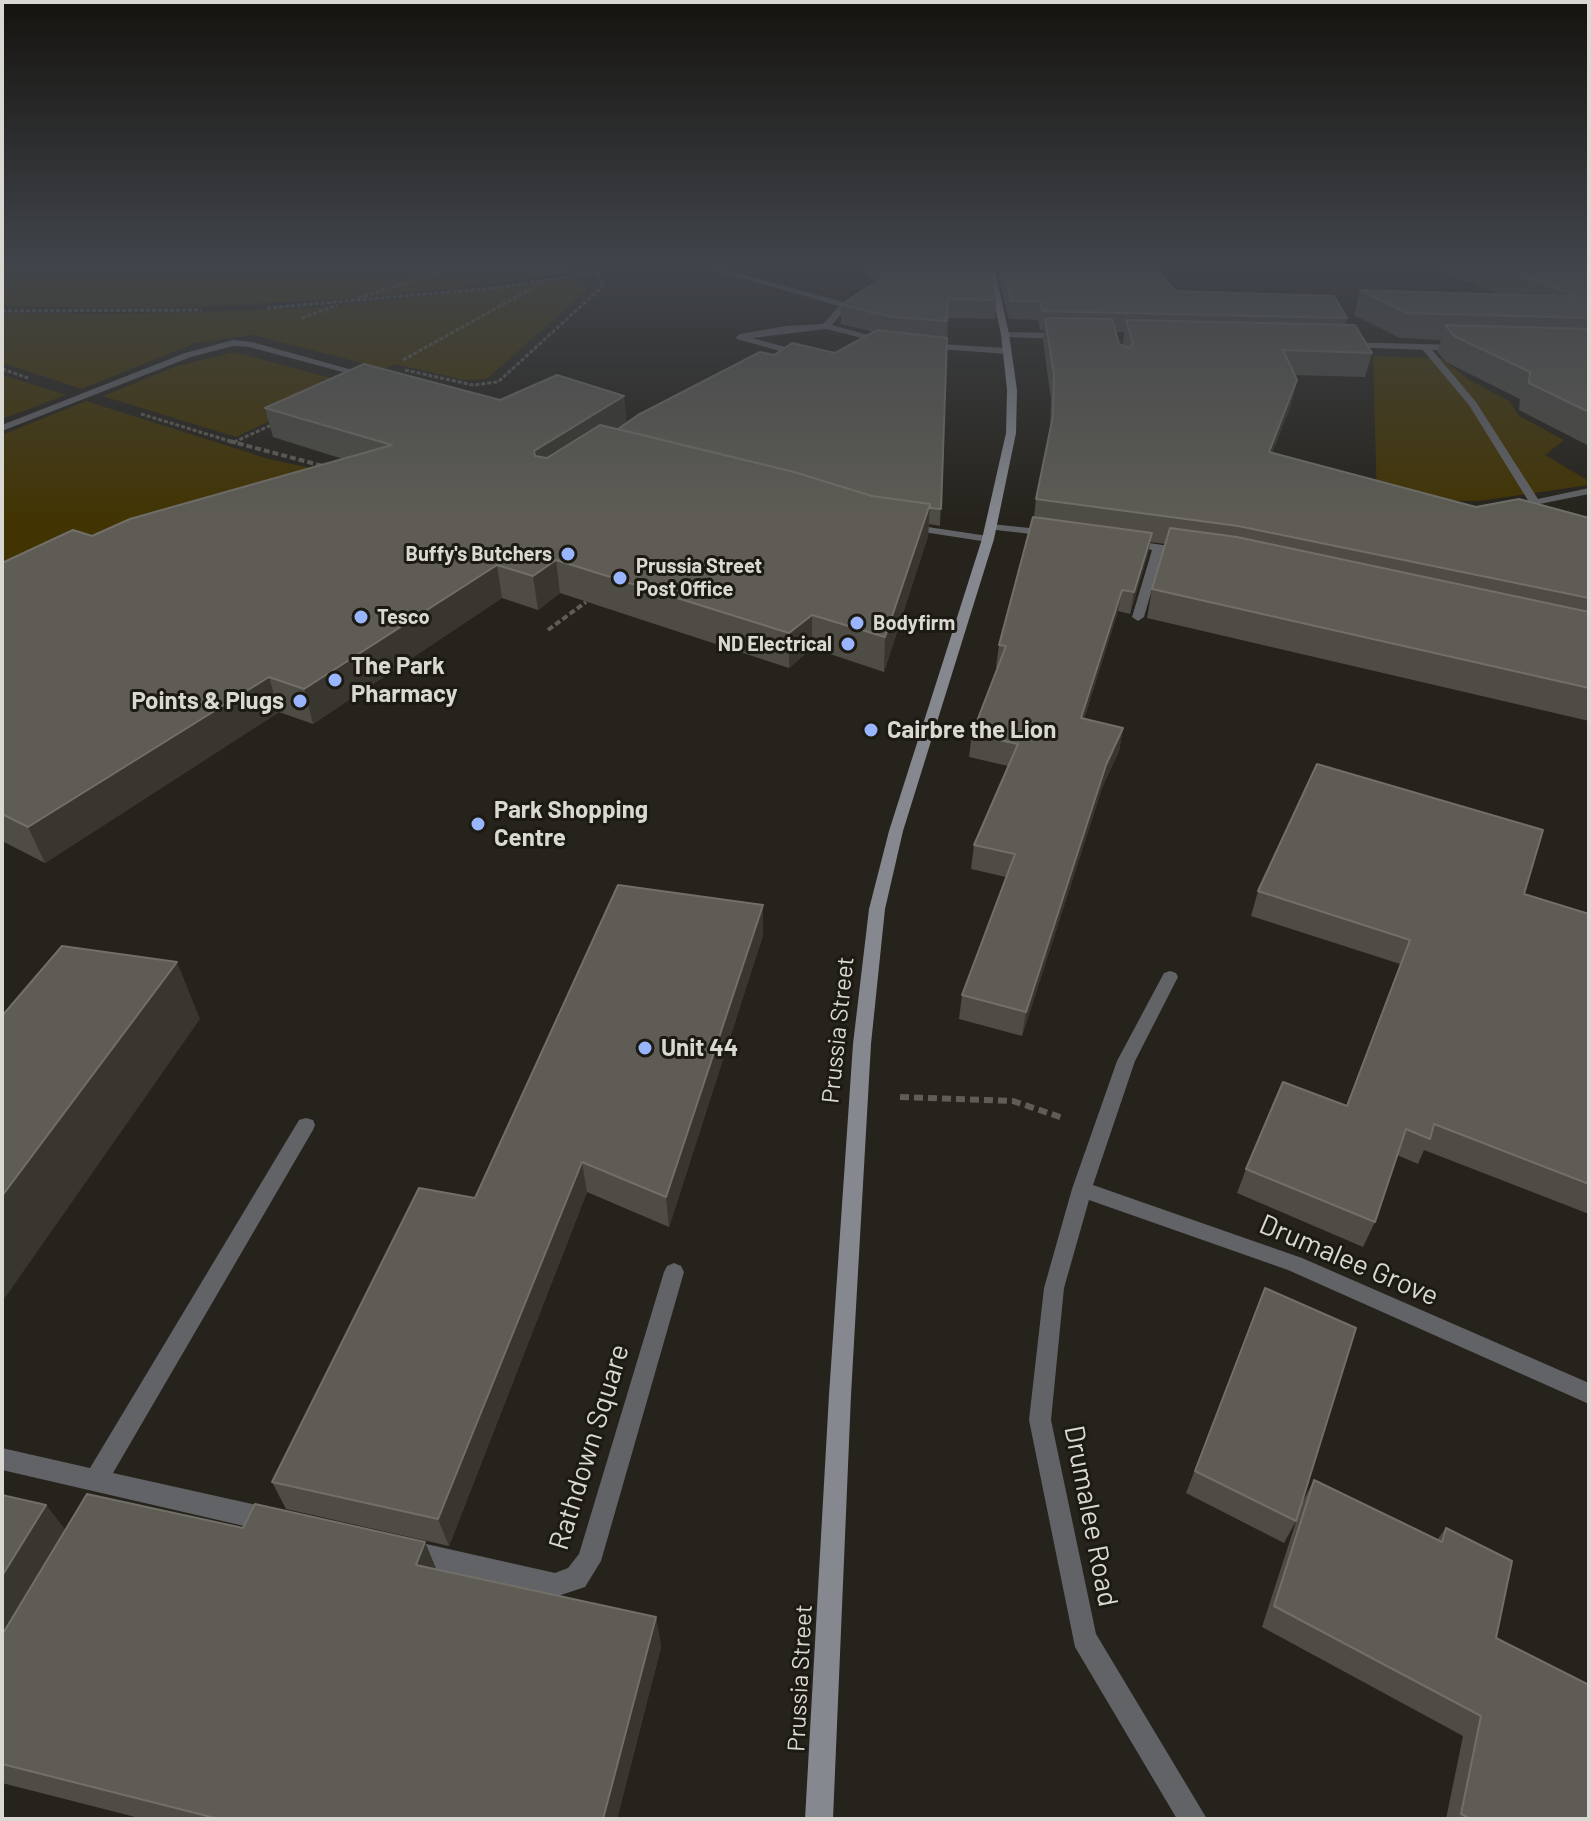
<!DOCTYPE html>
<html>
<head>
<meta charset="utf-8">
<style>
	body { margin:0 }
	#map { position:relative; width:1591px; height:1821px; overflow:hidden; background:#26231c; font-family:Barlow,sans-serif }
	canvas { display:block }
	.frame { position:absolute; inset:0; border:4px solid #dad8d3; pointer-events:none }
</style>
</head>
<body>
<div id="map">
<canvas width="1591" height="1821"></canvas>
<div class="frame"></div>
</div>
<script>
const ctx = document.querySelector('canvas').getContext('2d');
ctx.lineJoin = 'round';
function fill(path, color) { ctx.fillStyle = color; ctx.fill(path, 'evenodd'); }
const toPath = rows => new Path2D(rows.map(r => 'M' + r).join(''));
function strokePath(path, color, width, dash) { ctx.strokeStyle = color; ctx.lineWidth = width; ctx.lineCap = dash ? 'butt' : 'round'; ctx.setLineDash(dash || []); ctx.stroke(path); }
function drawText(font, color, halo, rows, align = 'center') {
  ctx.font = font + ' Barlow,sans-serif'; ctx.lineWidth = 6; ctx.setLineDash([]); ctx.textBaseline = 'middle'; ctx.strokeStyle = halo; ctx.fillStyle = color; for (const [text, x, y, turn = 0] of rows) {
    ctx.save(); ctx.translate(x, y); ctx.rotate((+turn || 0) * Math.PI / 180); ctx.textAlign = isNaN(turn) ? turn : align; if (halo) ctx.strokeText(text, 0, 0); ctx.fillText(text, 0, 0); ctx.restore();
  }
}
const green = toPath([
	[2,266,595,266,530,279,362,298,164,308,93,308,2,306],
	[567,280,586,284,587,290,487,379,463,380,395,364,385,369,253,335,195,343,82,389,2,363,2,314,184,313,328,307],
	[234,352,350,383,236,437,103,396,177,366],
	[1373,356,1441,358,1468,379,1509,401,1519,416,1564,440,1545,455,1589,481,1589,485,1479,501,1377,500],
	[2,375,66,395,2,419],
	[86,401,269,459,376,482,2,582,2,435]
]);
const pathFar2 = toPath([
	[358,298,459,266],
	[267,308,494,288,596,273,606,266],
	[2,311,201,310],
	[302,318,337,305],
	[403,360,545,281],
	[2,369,28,378],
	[405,370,473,385,498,382,603,286,596,273],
	[141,414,236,443],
	[234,442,276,423]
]);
const pathFar1 = toPath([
	[229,441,327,467],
	[548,630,586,602]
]);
const path = toPath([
	[900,1097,1013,1101,1063,1118]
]);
const lane = toPath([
	[700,266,712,266,847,303,847,307,832,325,890,341,886,344,826,329,752,338,804,352,804,356,801,357,737,339,736,337,740,334,786,326,823,324,839,306,700,266],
	[922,343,1007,348,1011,351,1007,354,925,348,921,345,922,343],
	[1422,345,1428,345,1476,402,1538,499,1589,488,1589,494,1520,508,1520,504,1529,502,1469,405,1422,349,1422,345],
	[991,524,1049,530,1055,533,1049,536,987,529,987,525,991,524],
	[1128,540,1184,548,1190,551,1184,554,1163,551,1144,617,1138,621,1132,617,1152,550,1124,545,1124,541,1128,540]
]);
const street = toPath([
	[1002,332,1063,333,1067,336,1063,339,1005,337,1001,334,1002,332],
	[233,340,252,342,374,376,369,379,249,347,233,346,191,357,2,431,2,425,185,353,233,340],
	[1343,342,1459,345,1463,348,1459,351,1346,347,1342,344,1343,342],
	[908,524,988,536,994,539,988,542,904,529,904,525,908,524],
	[1170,971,1176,973,1178,977,1135,1061,1093,1185,1302,1258,1589,1383,1589,1404,1288,1270,1089,1200,1064,1288,1051,1420,1096,1634,1207,1819,1177,1819,1075,1647,1029,1420,1044,1288,1072,1189,1117,1061,1164,973,1170,971],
	[306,1118,313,1120,315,1125,313,1130,113,1473,270,1508,278,1512,282,1520,278,1528,270,1532,2,1470,2,1448,90,1468,299,1120,306,1118],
	[674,1263,681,1266,684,1272,601,1561,585,1587,555,1597,404,1562,401,1553,404,1544,413,1541,555,1573,568,1568,579,1554,664,1272,667,1266,674,1263]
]);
const secondary = toPath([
	[986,266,994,266,1009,334,1017,390,1016,433,994,539,903,831,885,909,871,1044,851,1395,833,1819,805,1819,829,1395,853,1044,869,909,889,831,982,539,1006,433,1007,390,1001,334,986,266]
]);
const wall = toPath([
	[861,266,988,266,996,300,995,319,948,318,940,526,929,524,928,536,884,672,812,648,789,668,560,593,538,610,502,598,313,724,279,712,45,863,2,841,2,563,343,459,273,437,265,408,627,423,774,355,835,353,874,332,841,324,841,305,876,282],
	[995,266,1154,266,1175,291,1347,318,1345,325,1372,353,1365,377,1294,375,1297,380,1291,405,1272,453,1476,507,1589,518,1589,721,1147,618,1152,589,1166,544,1150,542,1148,554,1130,614,1118,611,1084,719,1123,728,1119,751,1102,788,1022,1036,959,1019,962,995,1006,877,971,869,974,845,1008,766,969,757,972,734,998,667,996,667,999,645,1034,517,1036,499,1050,430,1051,399,1043,341,1044,330,1040,330,1038,320,1009,319],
	[1115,332,1124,332,1123,346,1119,344],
	[1433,266,1589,266,1589,446,1519,410,1520,399,1446,362,1437,351,1441,340,1400,338,1354,315,1360,290,1500,294,1432,268],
	[1258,891,1524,894,1589,914,1589,1214,1424,1150,1418,1164,1397,1155,1375,1222,1363,1247,1237,1193,1246,1169,1346,1106,1400,964,1251,916],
	[763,905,763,935,669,1227,587,1192,449,1546,286,1509,272,1482,475,1198],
	[1265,1288,1296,1521,1284,1543,1186,1493],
	[1314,1480,1437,1540,1446,1528,1496,1638,1589,1819,1446,1819,1463,1736,1262,1627,1302,1503],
	[2,1495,46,1505,65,1530,436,1569,656,1617,661,1647,617,1819,143,1819,2,1783]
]);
const shadedWall = toPath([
	[1297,380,1291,405,1262,479,1269,452],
	[624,396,627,426,538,481,534,451],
	[930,504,928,536,884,672,885,637],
	[1152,533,1148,554,1130,614,1134,592],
	[556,560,560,593,538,610,533,576],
	[497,565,502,598,313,724,304,689],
	[1122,590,1118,611,1077,741,1081,718],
	[812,615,812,648,789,668,789,633],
	[269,677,279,712,45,863,28,827],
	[1123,728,1119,751,1102,788,1022,1036,1026,1012,1106,765],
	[763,905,763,935,669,1227,666,1197],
	[177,962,200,1019,2,1302,2,1196],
	[582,1162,587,1192,449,1546,438,1519],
	[46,1505,71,1537,2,1652,2,1576],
	[425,1542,438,1573,416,1565],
	[656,1617,661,1647,617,1819,603,1819]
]);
const building = toPath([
	[878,266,988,266,996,300,948,299,947,321,893,317,841,305,886,275,878,266],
	[1001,266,1154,266,1175,291,1334,296,1347,318,1042,311,1040,301,1011,301,1001,266],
	[1497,266,1589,266,1589,318,1407,313,1360,290,1579,297,1497,266],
	[1045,318,1112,319,1119,344,1129,348,1133,344,1126,320,1355,325,1372,353,1283,350,1297,380,1269,452,1476,507,1519,499,1589,518,1589,598,1238,526,1036,499,1053,416,1054,374,1045,318],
	[1445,325,1589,329,1589,412,1529,383,1530,372,1454,336,1445,325],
	[877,330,947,338,941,509,930,508,930,504,872,496,794,472,618,429,638,415,760,352,774,355,792,343,835,353,877,330],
	[364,364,500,400,557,375,624,396,534,451,535,456,547,458,600,425,794,472,872,496,930,504,885,637,812,615,789,633,556,560,533,576,497,565,304,689,269,677,28,827,2,814,2,563,73,530,92,536,130,519,392,445,265,408,364,364],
	[1033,517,1152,533,1134,592,1122,590,1081,718,1123,728,1106,765,1026,1012,962,995,1015,854,974,845,1018,744,972,734,1006,646,999,645,1033,517],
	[1170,528,1237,537,1589,612,1589,688,1152,589,1170,528],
	[1317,764,1543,830,1524,894,1589,914,1589,1184,1434,1124,1430,1139,1406,1129,1375,1222,1246,1169,1283,1082,1347,1106,1410,940,1258,891,1317,764],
	[618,885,763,905,666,1197,582,1162,438,1519,272,1482,419,1188,475,1198,618,885],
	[62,946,177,962,2,1196,2,1016,62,946],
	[1265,1288,1356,1328,1296,1521,1195,1471,1265,1288],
	[1314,1480,1442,1542,1446,1528,1512,1561,1496,1638,1589,1685,1589,1819,1471,1819,1461,1814,1481,1716,1274,1606,1314,1480],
	[87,1494,243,1528,255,1504,425,1542,416,1565,656,1617,603,1819,219,1819,2,1764,2,1635,87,1494],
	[2,1495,46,1505,2,1576,2,1495]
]);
const markers = [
	[568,554,8,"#98b5fd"],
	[620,578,8,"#98b5fd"],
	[361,617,8,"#98b5fd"],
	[857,623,8,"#98b5fd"],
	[848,644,8,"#98b5fd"],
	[335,680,8,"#98b5fd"],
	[300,701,8,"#98b5fd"],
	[871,730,8,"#98b5fd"],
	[478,824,8,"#98b5fd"],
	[645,1048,8,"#98b5fd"]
];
const farPoinames = [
	["Buffy's Butchers",552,554,"right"],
	["Prussia Street",636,566],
	["Post Office",636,589],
	["Tesco",377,617],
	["Bodyfirm",873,623],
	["ND Electrical",832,644,"right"]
];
const poiNames = [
	["The Park",351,666],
	["Pharmacy",351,694],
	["Points & Plugs",284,701,"right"],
	["Cairbre the Lion",887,730],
	["Park Shopping",494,810],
	["Centre",494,838],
	["Unit 44",661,1048]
];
const streetNames = [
	["Prussia Street",838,1030,-84],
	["Prussia Street",800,1678,-87]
];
const nearStreetnames = [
	["Drumalee Grove",1349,1260,23],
	["Rathdown Square",589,1447,-73],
	["Drumalee Road",1091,1516,79]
];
fill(green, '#423402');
strokePath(pathFar2, '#605d57', 3, [4, 2]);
strokePath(pathFar1, '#605d57', 4, [6, 3]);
strokePath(path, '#605d57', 6, [9, 5]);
fill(lane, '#626367');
fill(street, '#626367');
fill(secondary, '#85888e');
fill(wall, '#4e4c45');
fill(shadedWall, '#38362e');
fill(building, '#5e5c54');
strokePath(building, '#716f68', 2);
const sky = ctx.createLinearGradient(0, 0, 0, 521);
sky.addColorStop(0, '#15130f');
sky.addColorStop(0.51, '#41454b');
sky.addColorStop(1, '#41454b00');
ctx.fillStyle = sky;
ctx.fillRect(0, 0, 1591, 521);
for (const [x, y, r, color] of markers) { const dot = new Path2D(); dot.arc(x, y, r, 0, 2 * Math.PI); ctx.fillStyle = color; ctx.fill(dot); strokePath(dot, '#1c1a13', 3); }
drawText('bold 20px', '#dad8d3', '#1c1a13', farPoinames, 'left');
drawText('bold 24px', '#dad8d3', '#1c1a13', poiNames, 'left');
drawText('24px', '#dad8d3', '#1c1a13', streetNames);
drawText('28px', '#dad8d3', '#1c1a13', nearStreetnames);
</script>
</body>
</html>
